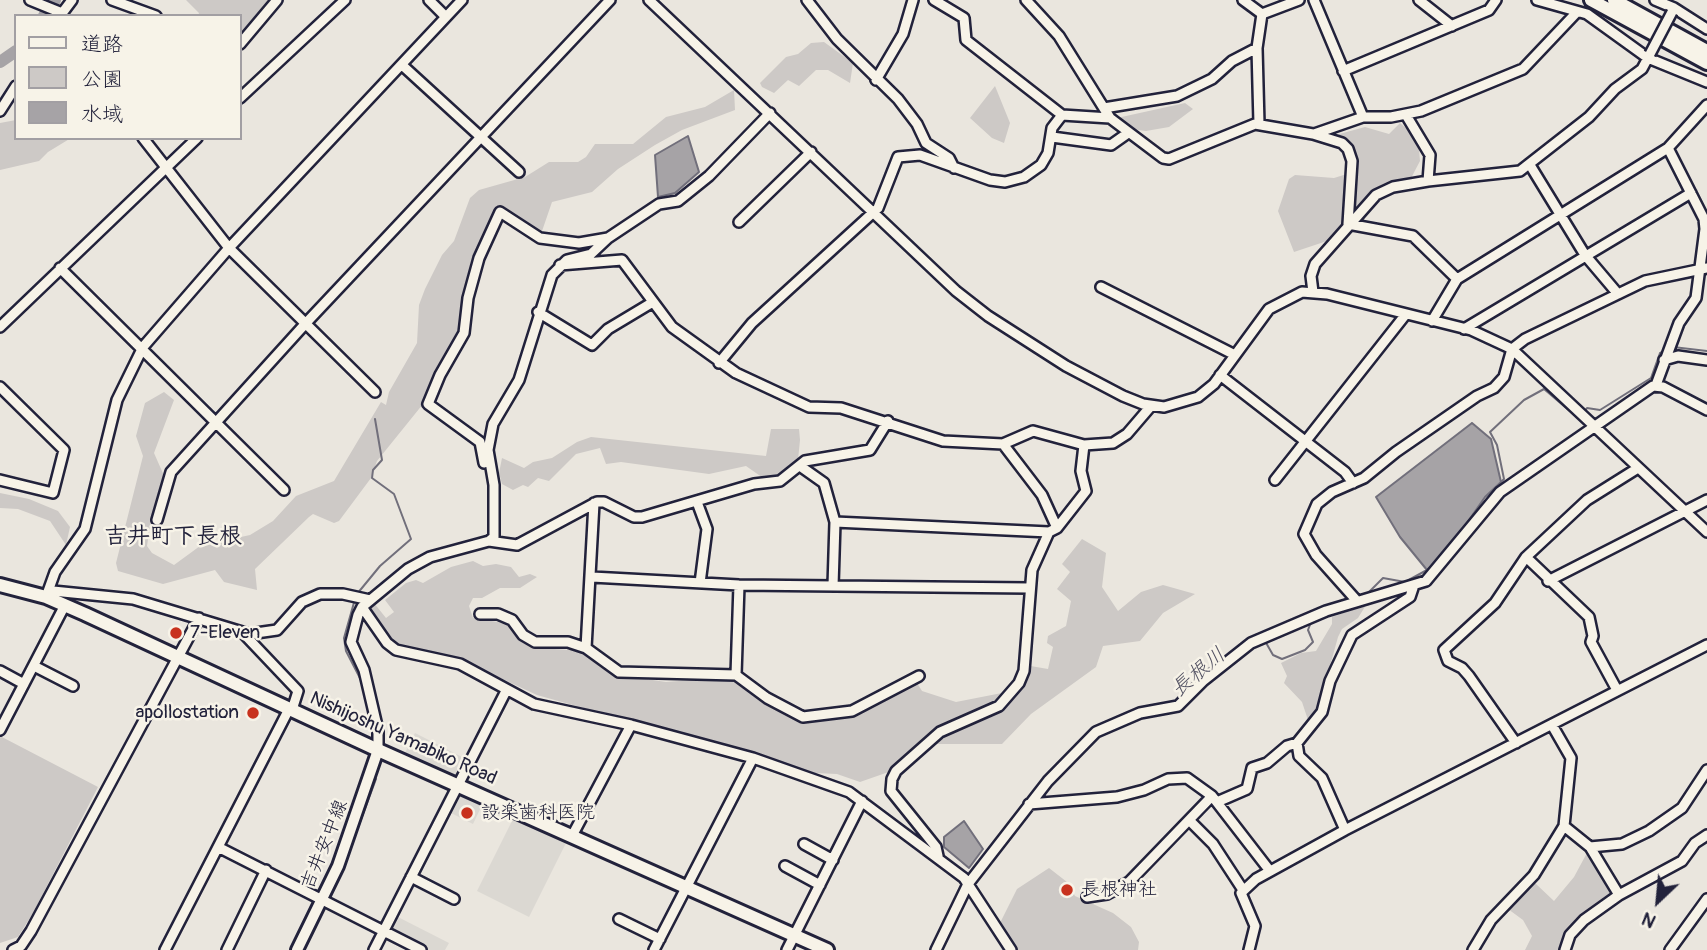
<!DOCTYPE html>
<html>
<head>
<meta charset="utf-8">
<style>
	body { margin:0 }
	#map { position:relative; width:1707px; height:950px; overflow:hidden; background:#eae6de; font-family:Pangolin,"Klee One",sans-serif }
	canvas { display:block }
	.legend { position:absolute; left:14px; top:14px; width:228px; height:126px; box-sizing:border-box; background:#f7f3e8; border:2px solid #a29fa3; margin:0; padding:9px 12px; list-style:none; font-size:21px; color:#22223b }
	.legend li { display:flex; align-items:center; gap:14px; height:35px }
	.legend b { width:35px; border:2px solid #a29fa3 }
	.north { position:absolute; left:1623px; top:866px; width:70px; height:70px; -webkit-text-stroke:5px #f7f3e8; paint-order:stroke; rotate:206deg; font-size:19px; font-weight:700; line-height:28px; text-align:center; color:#22223b }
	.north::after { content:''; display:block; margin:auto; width:24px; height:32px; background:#22223b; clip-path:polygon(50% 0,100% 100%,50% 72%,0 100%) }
</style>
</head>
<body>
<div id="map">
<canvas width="1707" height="950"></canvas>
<ul class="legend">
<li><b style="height:9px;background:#f7f3e8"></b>道路</li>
<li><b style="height:19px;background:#cdc9c6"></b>公園</li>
<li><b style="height:19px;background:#a6a3a6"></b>水域</li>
</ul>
<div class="north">N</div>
</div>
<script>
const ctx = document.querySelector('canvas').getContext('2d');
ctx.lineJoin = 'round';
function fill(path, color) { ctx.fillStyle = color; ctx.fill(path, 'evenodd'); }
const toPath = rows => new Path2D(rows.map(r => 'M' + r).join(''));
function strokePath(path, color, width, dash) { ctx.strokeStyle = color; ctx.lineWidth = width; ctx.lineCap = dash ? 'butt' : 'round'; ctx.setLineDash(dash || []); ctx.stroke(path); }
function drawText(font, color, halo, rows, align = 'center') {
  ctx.font = font + ' Pangolin,"Klee One",sans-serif'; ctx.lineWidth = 5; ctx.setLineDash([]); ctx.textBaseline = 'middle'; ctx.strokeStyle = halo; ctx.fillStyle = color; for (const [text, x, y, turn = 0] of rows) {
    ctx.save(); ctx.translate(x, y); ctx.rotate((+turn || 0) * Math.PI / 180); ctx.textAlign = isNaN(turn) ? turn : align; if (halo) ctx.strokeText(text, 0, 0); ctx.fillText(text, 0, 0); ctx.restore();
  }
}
const built = toPath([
	[415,733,470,761,462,778,405,753],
	[458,789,484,801,473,824,447,811],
	[515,815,568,839,529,917,477,891],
	[394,915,449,943,445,950,425,950,386,931]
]);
const green = toPath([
	[186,0,271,0,240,39,240,16,198,16,199,13],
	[824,42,853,63,850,83,828,70,816,70,799,86,788,80,774,93,762,87,760,83,786,57,798,54,811,43],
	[995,86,1010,123,1004,143,992,138,970,118],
	[734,90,735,110,682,130,655,145,618,169,592,192,552,202,541,234,497,209,471,262,459,331,434,372,423,404,377,461,371,478,339,521,334,523,313,514,309,517,255,569,257,590,224,582,215,570,163,584,118,571,116,563,143,456,136,436,145,403,164,392,174,400,154,453,165,478,150,526,147,546,152,553,174,565,200,546,250,535,273,521,296,496,334,481,381,402,386,405,389,392,417,343,419,305,425,289,442,255,454,241,470,198,479,190,525,177,549,162,578,162,586,157,595,144,633,144,666,117,705,107],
	[1185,103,1193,109,1169,127,1146,131,1131,129,1117,121,1117,118],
	[16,120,16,138,71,138,48,152,39,161,0,170,0,123],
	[1400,123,1418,138,1420,161,1409,182,1373,194,1327,241,1294,252,1278,211,1289,179,1295,175,1334,178,1350,173,1359,161,1350,146,1332,136,1365,127,1389,134],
	[771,429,799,429,800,440,798,460,781,476,766,480,746,466,709,474,621,462,606,464,600,448,576,454,549,481,538,478,528,487,523,485,513,490,502,484,499,473,502,458,524,468,533,462,552,458,577,442,591,437,766,456],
	[0,493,29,499,58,511,70,527,66,545,50,521,18,509,0,508],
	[1082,539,1106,553,1102,587,1118,611,1141,592,1163,585,1195,594,1163,613,1140,641,1103,646,1096,667,1031,714,1002,744,932,744,900,768,860,782,837,774,815,773,537,695,459,659,398,647,386,639,368,604,374,603,386,618,394,612,385,600,406,583,416,580,423,583,451,567,473,561,483,566,496,564,511,567,519,577,530,574,537,577,520,588,500,588,482,598,473,598,469,606,473,618,510,624,523,643,539,648,585,651,619,675,666,682,732,677,754,691,777,711,804,722,850,716,866,710,889,692,917,683,922,691,956,702,1007,692,1015,682,1019,664,1048,669,1053,647,1047,643,1048,636,1066,626,1071,601,1057,589,1070,572,1062,564],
	[1366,605,1358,618,1342,629,1338,637,1318,709,1308,720,1302,702,1284,683,1287,676,1281,663,1301,653,1316,651,1332,624,1332,617],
	[0,736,98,787,33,913,18,937,0,943],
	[1588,851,1612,895,1562,950,1525,950,1532,936,1523,920,1508,909,1535,883,1554,901,1574,877],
	[1049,868,1067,882,1075,896,1113,913,1131,927,1139,942,1138,950,1015,950,1000,923,1017,889]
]);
const water = toPath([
	[688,136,699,172,675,193,658,197,655,155,688,136],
	[1472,423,1491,439,1501,482,1485,497,1446,553,1427,570,1400,537,1376,497,1472,423],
	[964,821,983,849,969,868,944,847,944,837,964,821]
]);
const stream = toPath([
	[1673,347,1707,351],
	[1584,412,1587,408,1600,410,1651,378,1660,353,1665,351],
	[1501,482,1504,479,1497,445,1490,432,1524,400,1544,389,1578,418,1580,416],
	[357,594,380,566,411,539,394,494,372,478,373,470,382,460,375,419],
	[1365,596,1383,578,1405,582,1427,570],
	[355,599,344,638,346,651,362,682,372,723],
	[1265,641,1273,655,1282,659,1305,650,1313,642,1308,630,1311,622],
	[1183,707,1199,691],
	[1157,714,1179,710],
	[346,860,376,779],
	[974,885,1031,810],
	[329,898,334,887],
	[310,936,325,906],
	[941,950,963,905]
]);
const river = toPath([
	[44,16,55,0],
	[0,62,16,51]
]);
const minor = toPath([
	[30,0,62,13],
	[112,0,156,16],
	[429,0,446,17],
	[649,0,956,291,988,316,1066,366,1123,396,1143,404,1164,407,1198,397,1214,384,1269,309,1302,292,1327,294,1471,330,1512,349,1707,532],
	[807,0,837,39,898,99,917,124,926,143,949,158,954,168],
	[934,0,964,18,966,40,1062,115],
	[1026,0,1059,36,1110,118,1163,158,1169,159,1255,124,1313,134,1342,143,1348,149,1352,161,1348,224,1413,236,1457,279],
	[1243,0,1262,14],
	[1314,0,1363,117],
	[1419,0,1452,26],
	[1537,0,1587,14,1648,58,1707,82],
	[1655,0,1674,8,1707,29],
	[1262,14,1299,0],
	[60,16,72,0],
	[240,44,277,0],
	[402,65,519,172],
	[1343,71,1489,10,1496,0],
	[876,80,903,34,913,0],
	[240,98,345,0],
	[1104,108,1177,96,1212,79,1232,61,1257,48],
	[0,111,16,86],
	[1406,115,1430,155,1428,181],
	[1259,124,1257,48,1262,14],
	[1314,134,1363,117,1391,117,1421,111,1523,69,1577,12],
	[1052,137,1111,145,1128,133],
	[143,138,229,248,375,392],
	[1530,165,1585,255,1618,294],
	[739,222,811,152],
	[560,265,622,260,672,327,736,373,809,407,841,408,943,441,1003,444,1033,431,1084,445,1113,443,1127,434,1151,406],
	[60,268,284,490],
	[1101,287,1235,355],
	[1313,292,1311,276,1315,264,1376,195,1393,187,1428,181,1520,171,1589,117,1615,89,1642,69,1650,54],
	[538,312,592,345,608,329,653,302],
	[1432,321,1457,279,1668,148,1707,105],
	[0,327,197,138],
	[1464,329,1691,193],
	[1664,360,1678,356,1707,360],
	[719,363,752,323,878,208,898,157,920,155,990,180,1005,182,1024,177,1041,165,1048,153,1052,128,1062,115,1110,118],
	[1220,375,1345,472,1353,483],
	[1656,385,1679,323,1696,298,1705,229,1704,219,1668,148],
	[0,387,64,450,53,493,0,480],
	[1003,444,1042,495,1057,528],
	[484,463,480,442,428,404,440,375,464,333,468,298,479,258,500,212,540,238,579,243,608,238,659,204,678,201,709,176,770,113],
	[800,466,824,483,835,522,833,586],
	[1275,480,1406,314],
	[697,502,707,529,700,583],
	[157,520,171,472,306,323,610,0],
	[835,522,1049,532],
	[489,541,517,545,597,502,604,502,634,517,642,517,754,484,780,481,805,461,870,450,888,421],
	[1526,557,1589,617,1593,636,1591,642,1617,690],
	[592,577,739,585,1029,588],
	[1548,581,1707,500],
	[53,591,133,599,249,634,277,630,302,602,320,594,343,594,370,600],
	[46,597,55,572,85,529,117,400,143,347,229,248,462,0],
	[1357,601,1316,555,1304,534,1317,504,1332,492,1364,478,1396,452,1477,396,1494,388,1504,377,1512,349,1525,339,1645,281,1707,268],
	[362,607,387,643,396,650,460,664,534,704,631,725,753,758,849,792,964,878,1011,950],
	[480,614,498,614,512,620,523,635,535,642,568,642,586,648,619,672,736,675,767,698,803,717,852,711,919,676],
	[243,633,298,691,292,710],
	[586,648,594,503],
	[34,666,73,686],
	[0,671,24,684],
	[736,675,739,585],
	[0,730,65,605],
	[1516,743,1469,676,1462,668,1448,661,1444,650,1495,603,1526,557,1587,500,1638,468],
	[378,750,378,730,364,670,351,642,358,615,362,607,408,569,430,557,489,541,494,537,494,485,488,450,493,424,519,380,552,275,567,260,591,254,608,238],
	[1217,802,1247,789,1252,768,1267,763,1287,746,1297,743],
	[1029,804,1117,797,1144,790,1168,779,1187,778,1212,796,1270,871],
	[1190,821,1213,844,1243,890],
	[1564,826,1590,847,1619,895],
	[1345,830,1322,778,1299,756,1297,743,1322,712,1330,681,1352,635,1410,597,1413,588],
	[572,836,631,725],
	[804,844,833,860],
	[218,847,421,950],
	[1590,847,1622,844,1649,831,1682,808,1707,770],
	[938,856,936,847,891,791,892,779,896,771,940,732,999,706,1019,683,1024,671,1032,570,1049,532,1057,528,1086,491,1081,471,1084,445],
	[785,866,820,885],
	[411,877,454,899],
	[1087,897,1107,894,1129,882,1212,796],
	[619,919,660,939],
	[13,950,21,946,31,931,199,618],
	[165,950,289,709],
	[227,950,266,870],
	[374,950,506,691],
	[654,950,753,758],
	[787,950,862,801],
	[936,950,968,884,1048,781,1096,732,1140,713,1178,706,1203,681,1251,643,1326,611,1426,581,1500,492,1653,386,1663,387,1707,410],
	[1249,950,1255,926,1241,893,1256,879,1345,830,1707,645],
	[1473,950,1491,920,1534,875,1564,826,1571,758,1552,725],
	[1565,950,1570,935,1584,920,1619,895,1682,861,1695,843,1707,835],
	[1670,950,1707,899]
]);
const major = toPath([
	[297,950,338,866,378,750]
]);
const highway = toPath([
	[1591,0,1707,63],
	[1614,0,1707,51],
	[0,585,46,597,85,614,378,750,827,950]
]);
const minorBridge = toPath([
	[1650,54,1672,12]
]);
const markers = [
	[176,633,7,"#c8321e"],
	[253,713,7,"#c8321e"],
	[467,813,7,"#c8321e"],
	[1067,890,7,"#c8321e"]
];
const poiNames = [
	["7-Eleven",190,633],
	["apollostation",239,713,"right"],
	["設楽歯科医院",481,813],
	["長根神社",1081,890]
];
const streetNames = [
	["Nishijoshu Yamabiko Road",403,739,24],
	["吉井安中線",325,845,-68]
];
const waterNames = [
	["長根川",1199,673,-40]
];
const quarterNames = [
	["吉井町下長根",173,537]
];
fill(built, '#dbd8d2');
fill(green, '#cdc9c6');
fill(water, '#a6a3a6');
strokePath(water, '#716f7b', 2);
strokePath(stream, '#716f7b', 2);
strokePath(river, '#a6a3a6', 12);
strokePath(minor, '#22223b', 14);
strokePath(major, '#22223b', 16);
strokePath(highway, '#22223b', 18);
strokePath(minor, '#f7f3e8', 9);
strokePath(major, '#f7f3e8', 10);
strokePath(highway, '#f7f3e8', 12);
strokePath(minorBridge, '#22223b', 14, []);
strokePath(minorBridge, '#f7f3e8', 9);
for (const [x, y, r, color] of markers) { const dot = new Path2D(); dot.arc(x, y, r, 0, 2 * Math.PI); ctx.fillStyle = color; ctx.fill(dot); strokePath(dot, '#f7f3e8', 2.5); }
drawText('19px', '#22223b', '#f7f3e8', poiNames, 'left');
drawText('19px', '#22223b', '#f7f3e8', streetNames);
drawText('italic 21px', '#504f60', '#f7f3e8', waterNames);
drawText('bold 23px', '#22223b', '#f7f3e8', quarterNames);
</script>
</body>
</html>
